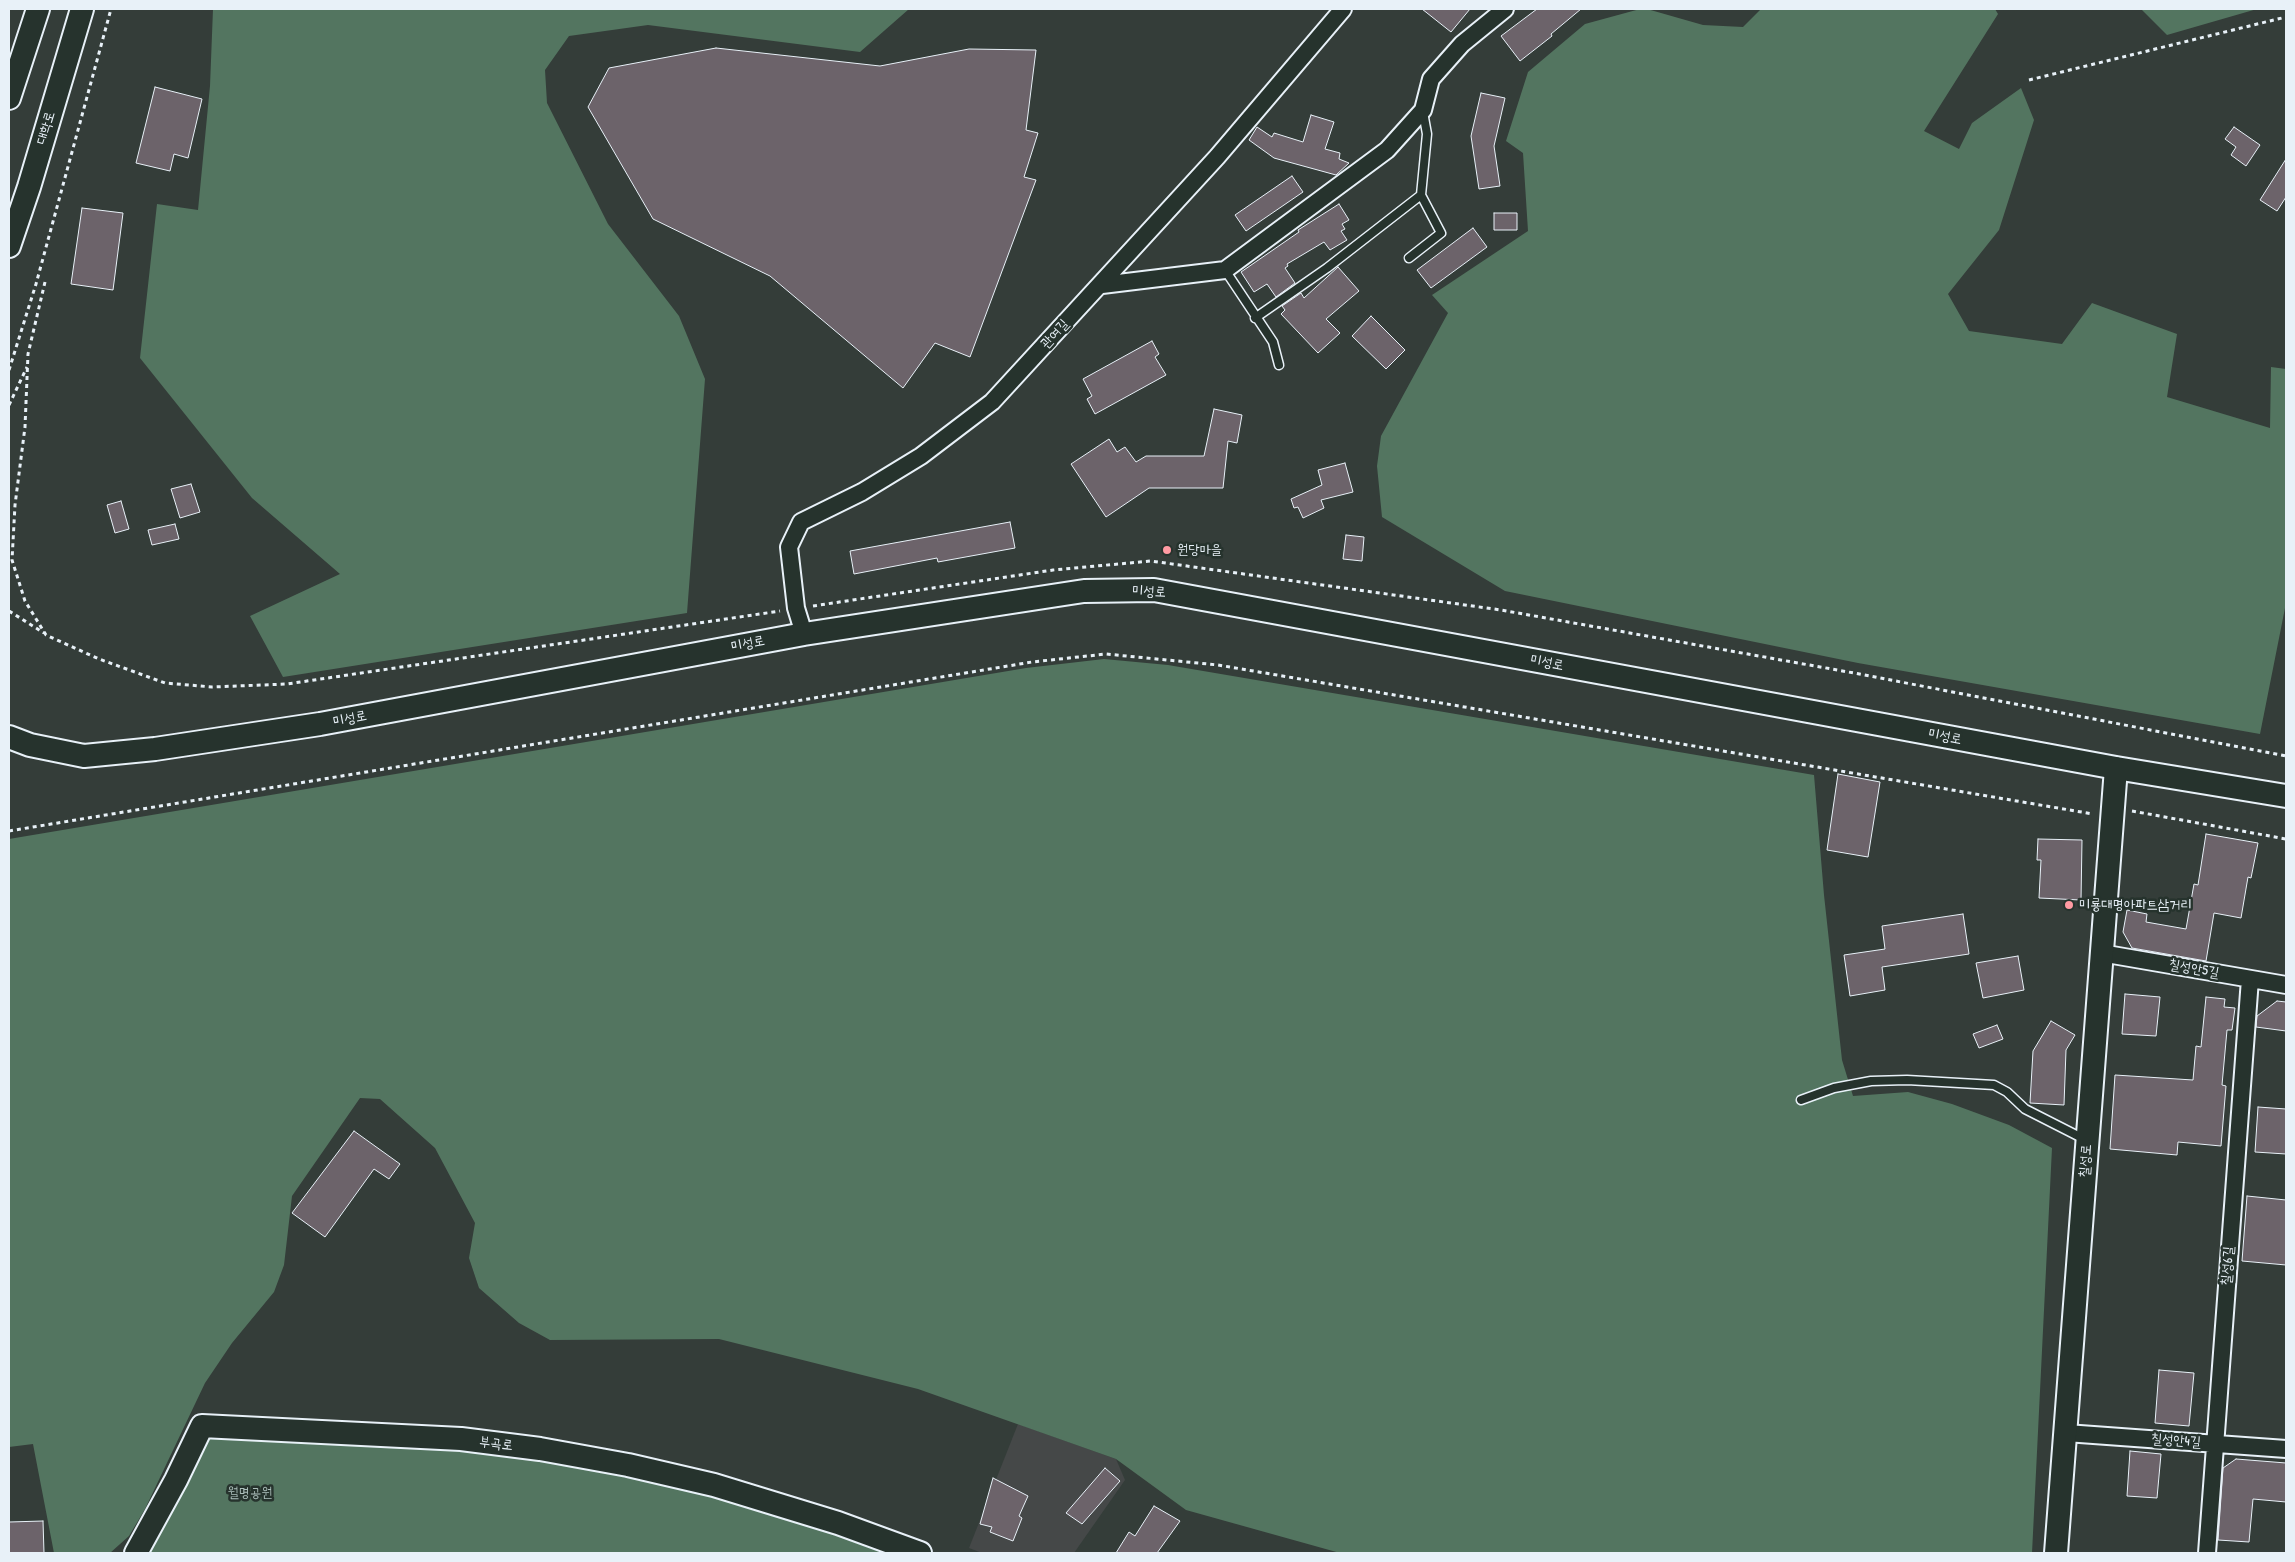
<!DOCTYPE html>
<html>
<head>
<meta charset="utf-8">
<style>
	body { margin:0 }
	#map { position:relative; width:2295px; height:1562px; overflow:hidden; background:#343d39; font-family:"Patrick Hand",sans-serif }
	canvas { display:block }
	.frame { position:absolute; inset:0; border:10px solid #e8f1f8; pointer-events:none }
</style>
</head>
<body>
<div id="map">
<canvas width="2295" height="1562"></canvas>
<div class="frame"></div>
</div>
<script>
const ctx = document.querySelector('canvas').getContext('2d');
ctx.lineJoin = 'round';
function fill(path, color) { ctx.fillStyle = color; ctx.fill(path, 'evenodd'); }
const toPath = rows => new Path2D(rows.map(r => 'M' + r).join(''));
function strokePath(path, color, width, dash) { ctx.strokeStyle = color; ctx.lineWidth = width; ctx.lineCap = dash ? 'butt' : 'round'; ctx.setLineDash(dash || []); ctx.stroke(path); }
function drawText(font, color, halo, rows, align = 'center') {
  ctx.font = font + ' "Patrick Hand","Poor Story",sans-serif'; ctx.lineWidth = 5; ctx.setLineDash([]); ctx.textBaseline = 'middle'; ctx.strokeStyle = halo; ctx.fillStyle = color; for (const [text, x, y, turn = 0] of rows) {
    ctx.save(); ctx.translate(x, y); ctx.rotate((+turn || 0) * Math.PI / 180); ctx.textAlign = isNaN(turn) ? turn : align; if (halo) ctx.strokeText(text, 0, 0); ctx.fillText(text, 0, 0); ctx.restore();
  }
}
const built = toPath([
	[1018,1424,1116,1459,1125,1480,1074,1553,982,1553,969,1548]
]);
const green = toPath([
	[213,9,909,9,860,52,648,25,569,36,545,70,547,103,608,224,679,316,705,379,687,613,283,677,250,616,340,574,252,498,140,358,157,204,198,210,210,86],
	[1640,9,1647,9,1703,25,1743,27,1761,9,1995,9,1998,14,1924,131,1959,149,1972,123,2021,88,2034,120,1999,230,1948,294,1969,331,2062,344,2092,303,2177,334,2167,397,2270,428,2271,367,2286,369,2286,603,2260,734,1858,663,1505,591,1382,517,1377,466,1381,436,1448,313,1432,295,1528,231,1523,153,1506,141,1528,72,1585,24],
	[2141,9,2257,9,2167,35],
	[1104,659,1168,665,1814,775,1824,895,1842,1060,1853,1096,1908,1092,1952,1104,2009,1125,2052,1148,2032,1553,1340,1553,1186,1510,1116,1459,918,1389,719,1339,550,1340,519,1323,479,1288,469,1258,475,1223,435,1148,380,1099,360,1098,292,1196,284,1265,274,1292,232,1343,205,1383,145,1509,129,1536,110,1553,54,1553,33,1444,9,1447,9,839,1026,668],
	[225,1431,518,1451,745,1503,905,1553,145,1553,204,1441]
]);
const building = toPath([
	[1422,9,1470,9,1451,32,1422,9],
	[1537,9,1581,9,1551,34,1552,36,1520,61,1501,36,1537,9],
	[716,48,880,66,969,49,1036,50,1026,130,1038,133,1024,177,1036,180,970,357,935,343,903,388,770,276,653,219,588,107,609,68,716,48],
	[155,87,202,99,188,158,174,154,170,171,136,163,155,87],
	[1481,93,1505,98,1494,146,1500,186,1479,189,1471,136,1481,93],
	[1311,115,1334,122,1325,149,1340,153,1339,159,1349,163,1336,175,1274,158,1249,140,1257,127,1272,137,1274,133,1303,142,1311,115],
	[2234,127,2260,145,2246,166,2231,155,2236,147,2225,139,2234,127],
	[2286,159,2286,197,2277,211,2260,200,2286,159],
	[1292,176,1303,192,1246,231,1235,215,1292,176],
	[1339,204,1349,220,1342,224,1345,229,1341,231,1347,240,1330,250,1324,242,1287,264,1288,266,1285,268,1295,283,1276,297,1267,284,1254,292,1241,272,1299,232,1298,230,1339,204],
	[82,208,123,213,113,290,71,284,82,208],
	[1494,213,1517,213,1517,230,1494,230,1494,213],
	[1473,228,1487,247,1431,288,1417,270,1473,228],
	[1338,267,1359,291,1326,319,1340,333,1318,353,1281,314,1285,310,1282,306,1301,293,1304,298,1338,267],
	[1371,316,1405,350,1386,369,1352,336,1371,316],
	[1152,341,1159,354,1155,357,1166,375,1095,414,1087,399,1092,396,1083,379,1152,341],
	[1214,409,1242,415,1237,443,1228,441,1223,488,1149,488,1106,517,1071,464,1109,439,1117,452,1125,447,1136,462,1146,456,1204,456,1214,409],
	[1345,463,1353,492,1321,500,1324,508,1303,518,1298,507,1294,508,1291,499,1322,485,1318,470,1345,463],
	[191,484,200,512,180,518,171,489,191,484],
	[121,501,129,529,115,533,107,505,121,501],
	[1010,522,1015,548,938,562,937,558,854,574,850,551,1010,522],
	[175,524,179,539,152,545,148,530,175,524],
	[1346,535,1364,537,1362,561,1343,559,1346,535],
	[1838,774,1880,782,1868,857,1827,850,1838,774],
	[2206,834,2258,843,2251,878,2248,877,2241,918,2214,913,2206,961,2132,948,2123,932,2127,910,2147,914,2146,922,2186,929,2194,884,2198,885,2206,834],
	[2038,839,2082,840,2081,900,2039,898,2041,860,2037,860,2038,839],
	[1963,914,1969,954,1882,967,1885,990,1850,996,1844,955,1885,949,1882,926,1963,914],
	[2018,956,2024,990,1983,998,1976,963,2018,956],
	[2125,994,2160,997,2156,1036,2122,1034,2125,994],
	[2206,997,2225,999,2224,1007,2235,1008,2232,1030,2227,1030,2222,1085,2226,1086,2221,1146,2178,1142,2177,1155,2110,1149,2115,1075,2193,1080,2196,1046,2201,1047,2206,997],
	[2277,1001,2286,1002,2286,1031,2256,1027,2257,1016,2277,1001],
	[2051,1021,2075,1035,2066,1050,2064,1105,2030,1103,2033,1051,2051,1021],
	[1997,1025,2003,1039,1979,1048,1973,1034,1997,1025],
	[2258,1107,2286,1109,2286,1154,2255,1152,2258,1107],
	[354,1131,400,1164,389,1179,374,1169,325,1237,292,1213,354,1131],
	[2247,1196,2286,1200,2286,1265,2242,1261,2247,1196],
	[2159,1370,2194,1373,2189,1426,2155,1423,2159,1370],
	[2130,1451,2161,1454,2157,1498,2127,1496,2130,1451],
	[2236,1459,2286,1463,2286,1502,2253,1499,2249,1542,2218,1540,2223,1468,2236,1459],
	[1105,1468,1120,1481,1082,1524,1066,1513,1105,1468],
	[993,1478,1028,1496,1019,1516,1022,1518,1013,1541,990,1532,992,1527,980,1524,993,1478],
	[1154,1506,1180,1521,1157,1553,1116,1553,1129,1532,1135,1536,1154,1506],
	[43,1521,44,1553,9,1553,9,1522,43,1521]
]);
const path = toPath([
	[2029,80,2286,17],
	[45,282,28,354,25,427,15,505,12,560,25,601,46,635,99,659,165,683,212,687,287,684,780,611],
	[9,370,36,284,111,9],
	[9,405,27,367],
	[813,606,1053,570,1151,561,1501,610,1854,673,2286,756],
	[9,611,44,633],
	[2132,811,2286,839],
	[9,831,1032,662,1106,654,1218,665,2093,814]
]);
const lane = toPath([
	[1409,258,1441,233,1421,195],
	[1225,270,1273,342,1279,365],
	[1255,318,1327,268,1421,195,1427,134,1423,112],
	[1801,1100,1834,1088,1871,1081,1907,1080,1994,1085,2007,1092,2025,1109,2086,1140]
]);
const street = toPath([
	[1102,285,1225,270,1387,150,1423,110,1431,79,1462,44,1505,9],
	[804,634,796,608,789,547,801,522,862,492,921,456,992,402,1217,157,1343,9],
	[2101,953,2286,985],
	[2066,1433,2286,1449],
	[2207,1553,2250,979]
]);
const secondary = toPath([
	[9,98,38,9],
	[9,246,29,187,82,9],
	[9,737,30,745,84,756,155,749,320,724,804,634,1084,591,1154,590,2116,768,2286,796],
	[136,1553,176,1480,202,1426,461,1439,540,1449,628,1465,714,1485,838,1523,920,1553],
	[2056,1553,2116,768]
]);
const markers = [
	[1167,550,5,"#ff9aa2"],
	[2069,905,5,"#ff9aa2"]
];
const streetNames = [
	["대학로",46,128,-73],
	["관여길",1055,334,-47],
	["미성로",1149,592,3],
	["미성로",748,644,-11],
	["미성로",1547,663,11],
	["미성로",350,719,-11],
	["미성로",1945,737,11],
	["칠성안5길",2194,969,10],
	["칠성로",2086,1161,-86],
	["칠성6길",2228,1266,-86],
	["칠성안4길",2176,1441,4],
	["부곡로",496,1444,7]
];
const poiNames = [
	["원당마을",1177,550],
	["미룡대명아파트삼거리",2079,905]
];
const parkNames = [
	["월명공원",250,1493]
];
fill(built, '#454848');
fill(green, '#537560');
fill(building, '#6c636a');
strokePath(building, '#e8f1f8', 1);
strokePath(lane, '#e8f1f8', 11);
strokePath(street, '#e8f1f8', 20);
strokePath(secondary, '#e8f1f8', 26);
strokePath(path, '#e8f1f8', 3, [4, 4]);
strokePath(lane, '#26332d', 8);
strokePath(street, '#26332d', 16);
strokePath(secondary, '#26332d', 22);
for (const [x, y, r, color] of markers) { const dot = new Path2D(); dot.arc(x, y, r, 0, 2 * Math.PI); ctx.fillStyle = color; ctx.fill(dot); strokePath(dot, '#26332d', 2); }
drawText('14px', '#e8f1f8', '#26332d', streetNames);
drawText('14px', '#e8f1f8', '#26332d', poiNames, 'left');
drawText('14px', '#acbfbb', '#26332d', parkNames);
</script>
</body>
</html>
